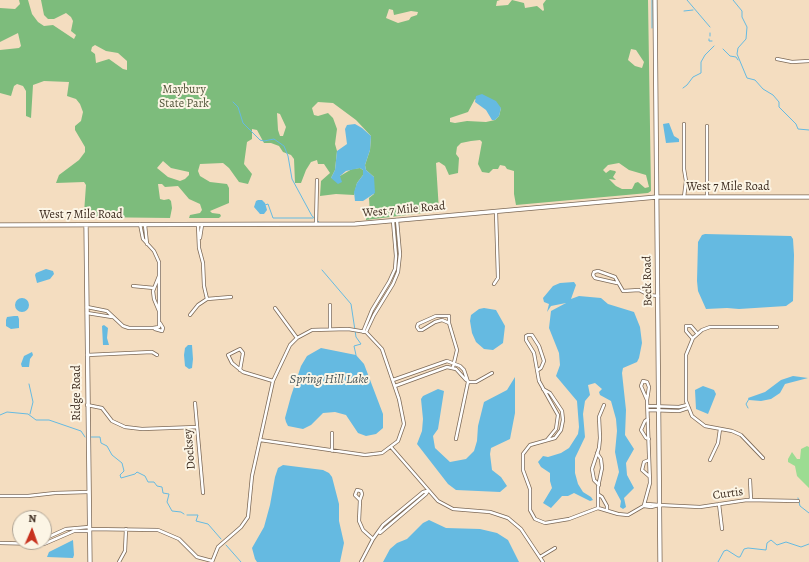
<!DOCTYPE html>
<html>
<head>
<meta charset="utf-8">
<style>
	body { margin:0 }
	#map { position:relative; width:809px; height:562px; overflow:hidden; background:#f4ddc0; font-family:Alegreya,serif }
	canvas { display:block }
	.north { position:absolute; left:12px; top:510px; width:40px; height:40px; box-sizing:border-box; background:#fcf5e5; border:1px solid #afa495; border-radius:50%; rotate:2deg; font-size:11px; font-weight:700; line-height:16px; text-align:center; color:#3b2a1e }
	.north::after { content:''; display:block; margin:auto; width:14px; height:18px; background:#c8321e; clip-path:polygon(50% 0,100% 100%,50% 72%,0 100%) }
</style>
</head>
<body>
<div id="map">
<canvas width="809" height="562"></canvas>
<div class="north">N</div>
</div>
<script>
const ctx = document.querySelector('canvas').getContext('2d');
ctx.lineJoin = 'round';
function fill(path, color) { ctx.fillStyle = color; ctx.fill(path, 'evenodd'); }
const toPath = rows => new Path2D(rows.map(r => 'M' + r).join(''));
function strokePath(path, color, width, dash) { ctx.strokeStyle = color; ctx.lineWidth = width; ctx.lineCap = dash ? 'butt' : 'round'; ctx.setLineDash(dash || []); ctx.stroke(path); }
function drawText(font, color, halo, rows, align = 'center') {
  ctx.font = font + ' Alegreya,serif'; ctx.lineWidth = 4; ctx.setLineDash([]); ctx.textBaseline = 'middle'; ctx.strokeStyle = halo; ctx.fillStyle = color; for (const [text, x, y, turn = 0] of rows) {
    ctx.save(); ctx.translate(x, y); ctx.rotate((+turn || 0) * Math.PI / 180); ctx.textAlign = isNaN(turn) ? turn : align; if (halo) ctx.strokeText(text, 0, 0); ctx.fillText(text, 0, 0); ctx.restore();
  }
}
const green = toPath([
	[807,446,809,447,809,488,797,476,795,466,788,462,788,459,792,452,797,459,800,459,801,449]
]);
const forest = toPath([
	[19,0,28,0,32,14,38,22,44,26,53,25,74,39,76,35,71,31,73,21,71,17,66,13,54,19,48,19,44,15,41,0,500,0,497,1,496,6,508,5,512,0,524,3,525,8,537,6,543,11,544,10,543,4,546,0,648,0,651,191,648,193,516,205,514,194,514,171,507,169,505,166,500,165,498,169,493,169,489,173,482,172,478,164,482,142,480,140,471,141,461,143,457,147,456,154,459,158,458,173,449,175,445,166,439,162,436,163,439,211,366,220,366,217,370,214,369,198,374,194,374,177,366,170,365,165,370,150,371,136,356,120,333,103,318,102,312,108,314,115,318,116,328,113,333,118,337,129,335,144,337,151,335,170,331,178,340,176,352,169,360,168,363,170,363,175,357,183,354,195,336,194,320,196,321,181,330,173,324,164,318,164,317,160,311,162,306,170,301,183,295,183,294,159,291,155,283,152,279,146,271,143,264,143,257,130,252,129,252,139,247,142,244,164,252,174,248,184,239,182,229,168,223,163,200,164,198,171,200,176,210,182,227,184,229,188,229,203,210,211,212,213,220,214,221,216,219,218,189,218,190,215,200,213,202,210,200,204,189,199,178,186,165,187,162,184,158,184,160,199,164,200,169,199,171,201,172,208,170,218,87,217,84,213,86,185,84,182,56,183,59,175,79,160,85,152,85,147,75,130,75,126,81,121,83,112,80,104,76,99,67,96,69,82,44,81,33,85,31,118,26,116,26,91,23,86,17,84,14,86,11,96,0,93,0,50,19,48,21,46,18,33,0,42,0,8,15,9,20,4],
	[389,9,393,10,394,15,411,11,418,12,417,15,411,17,409,20,398,23,386,18],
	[95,45,106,51,118,53,127,61,127,70,123,69,109,59,96,63,95,54,91,51,92,47],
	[631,49,636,50,644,62,642,68,635,66,628,60],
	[475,99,501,108,499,116,495,120,486,122,467,121,455,123,450,122,450,118,468,112],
	[277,113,280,114,286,127,283,136,280,136,278,130],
	[163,161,171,168,189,172,189,175,185,179,180,181,168,177,157,168],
	[619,163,629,170,646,175,649,187,645,188,638,182,635,183,632,189,622,189,616,186,609,179,616,180,613,177,616,172,615,171,610,170,606,173,603,170,608,165]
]);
const water = toPath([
	[482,94,496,101,501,108,499,116,495,120,492,120,486,110,475,102,476,96],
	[669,123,674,136,679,139,679,142,666,143,663,124],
	[355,124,362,128,371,136,370,150,365,165,366,170,374,177,375,193,363,201,355,201,354,192,357,183,363,175,363,170,360,168,346,171,340,176,342,182,338,184,331,178,335,170,337,151,347,144,345,129,347,125],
	[258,200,262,200,265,203,267,210,264,214,260,214,254,207,256,201],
	[705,234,791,236,793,239,794,255,793,301,786,306,739,309,727,308,706,309,698,291,697,281,698,242,702,235],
	[46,269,53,271,54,274,50,279,37,283,35,275,36,273],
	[574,282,576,285,571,299,579,296,601,298,608,304,634,312,640,327,642,343,639,358,637,362,623,368,622,373,626,410,625,435,634,449,626,463,627,475,634,488,624,498,626,507,623,509,620,507,621,501,614,488,619,472,615,452,617,431,616,419,611,401,600,395,599,392,602,389,595,383,588,385,590,395,585,401,583,414,585,437,575,458,575,473,578,484,583,492,591,497,593,500,590,501,574,493,568,496,562,496,551,508,543,503,552,488,550,481,550,473,541,467,538,462,543,456,548,457,561,453,569,448,578,434,579,427,577,401,556,376,560,365,559,353,549,328,551,311,566,303,551,306,547,312,549,304,544,302,543,298,553,286,560,283],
	'15 305a7 7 0 1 1 14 0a7 7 0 1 1-14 0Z',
	[484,308,496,310,505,326,503,343,493,350,484,349,476,342,472,333,470,321,471,315,479,309],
	[14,316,18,316,19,319,19,328,11,329,6,326,6,320,7,317],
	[104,325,108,328,107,338,109,345,103,345,102,326],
	[188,345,192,345,193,359,192,368,189,369,185,366,184,355,185,348],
	[321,348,356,355,364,364,383,414,383,428,376,434,366,436,358,433,346,415,335,412,323,413,311,425,303,429,288,426,286,422,285,418,291,396,301,366,307,356],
	[32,352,33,355,30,359,29,367,22,367,21,364,24,356],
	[793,376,808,378,785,384,780,393,771,399,761,401,749,400,748,398,765,392,781,380],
	[515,377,515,413,510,439,491,448,490,454,492,470,501,477,507,486,500,492,456,490,448,484,417,444,422,431,423,419,421,399,423,396,438,389,444,391,438,429,433,436,435,448,450,462,466,459,474,451,477,441,478,426,484,402,507,390],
	[703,386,714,390,716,394,708,414,696,409,695,390],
	[283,465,323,470,329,473,332,477,339,504,339,521,344,543,340,562,257,562,255,559,252,548,264,527,270,505,275,477,278,468],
	[429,520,446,528,480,529,497,533,508,540,519,562,383,562,390,549,397,543,407,539,423,523],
	[73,540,74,555,73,558,47,557,49,552]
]);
const stream = toPath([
	[652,0,652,28],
	[687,0,710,27],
	[733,0,742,11,742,17,747,27,746,39,738,48,737,54,747,78,755,80,763,89,773,95,779,102,779,107,796,124,798,129,809,130],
	[684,11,693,10],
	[710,36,710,33],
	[709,39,709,41,712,41],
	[723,49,730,56,736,57,738,60],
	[683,88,687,85,693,77,701,73,701,62,705,55,714,46],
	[233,102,238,107,243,123,260,140,264,141,274,139,284,146,288,156,292,179,312,216,319,222],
	[265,205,268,204,273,218,313,218],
	[322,270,351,304,356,337,361,344,354,346,356,355],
	[29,384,33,402,30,414],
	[748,408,746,404,749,399],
	[0,415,7,412,28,414,36,420,49,420,81,431,85,437],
	[89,437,100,437,101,443,107,446,112,455,122,463,124,471,120,475,121,478,135,474,137,472,145,476,148,482,154,482,157,486,162,487,163,493,169,494,167,502,172,511,181,512,184,514],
	[798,498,800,506,809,513],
	[187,515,198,515,196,521,208,524,221,539],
	[226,545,241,562],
	[718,562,724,551,727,550,738,557,740,557,744,549,748,548,766,550,767,543,771,540,777,545,786,542,801,547,809,544]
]);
const street = toPath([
	[777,59,792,62,809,61],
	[707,126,707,197],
	[684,197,686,181,684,169,684,124],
	[316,224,317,180],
	[145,225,147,244],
	[198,225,199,248,203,263,204,286,207,299],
	[200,238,202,225],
	[617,283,595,278,593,275,594,272,598,271,615,277,623,291,639,290,649,295,658,296],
	[494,284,498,278,496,212],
	[133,286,154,288],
	[87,307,107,311,123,326,129,328,153,328,159,327,159,262,154,251,143,239,140,224],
	[275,308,297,338],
	[159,311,154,299,153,291,159,276],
	[87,313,112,317],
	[190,315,198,305,207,299,231,297],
	[449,323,442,320,435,322,422,330,419,330,417,327,418,324,436,316,449,316,449,323,457,350,453,367],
	[155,329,162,331,163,328,160,323],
	[330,329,330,305],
	[363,332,372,310,389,282,395,269,396,256,393,221],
	[366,332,374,315,393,284,398,272,400,254,397,220],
	[692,338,686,331,686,326,691,326,697,333],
	[87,355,152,352,157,355],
	[240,370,243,353,240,349,228,355,232,363,243,372,273,381],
	[538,370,541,368,544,361,539,346,532,335,528,335,526,336,526,340,534,353,539,381,558,415,556,429,547,440],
	[393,380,447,361,460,366,464,370,468,382,456,439],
	[468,382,476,382,492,373],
	[395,386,447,367,456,369,466,380],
	[543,389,550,393,562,411,563,420,561,430,555,438,530,445,523,454,523,470,530,489,530,510,535,519,545,523,569,519,598,508,618,514,628,515,647,504,659,505],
	[195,403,203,493],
	[87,405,102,408,112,421,125,427,142,429,197,427],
	[647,406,679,407,687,405],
	[648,410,679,411,688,408],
	[648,419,645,421,641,430,646,438,649,439],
	[260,440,365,455,382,453,398,441,404,424,399,399,382,349,366,332],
	[391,447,438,501,453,509,490,512,508,518,521,529,543,562],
	[332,451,332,433],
	[597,453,601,459,602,468,598,487,598,508],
	[763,458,741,435,732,431,705,426,692,416,686,401,686,355,693,338,702,330,710,327,777,327],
	[649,460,644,462,642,470,650,477],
	[710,460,718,443,720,429],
	[750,480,751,500],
	[599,485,594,480,592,469,599,448,600,438,599,417,604,405],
	[599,495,602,497,607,506,607,510],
	[0,496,28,496,55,493,88,492],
	[360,500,355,495,357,490,361,491,362,494,360,500,359,521,363,530,373,539],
	[719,504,722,529],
	[644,505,650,483,647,400,649,387,647,382,643,381,641,386,647,400],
	[644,506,651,507,659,505,700,507,747,500,798,501],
	[89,529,158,530,179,539,197,557,212,561],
	[380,533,426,494,428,491],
	[44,539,66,529,89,527],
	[0,543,44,544,74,531,89,531],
	[30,544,36,542],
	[540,557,555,548],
	[119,562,125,551,126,529],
	[212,562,218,547,241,527,248,517,252,476,273,381,290,345,297,338,312,330,348,329,366,332],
	[361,562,373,539,383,525,423,492,427,491]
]);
const secondary = toPath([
	[655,0,660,562],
	[0,225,355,224,657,197,809,197],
	[86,225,90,562]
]);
const parkNames = [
	["Maybury",184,90],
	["State Park",184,104]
];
const streetNames = [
	["West 7 Mile Road",728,187],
	["West 7 Mile Road",404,210,-5],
	["West 7 Mile Road",81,215],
	["Beck Road",648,281,-91],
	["Ridge Road",77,393,-90],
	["Docksey",190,449,-95],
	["Curtis",728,494,-8]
];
const waterNames = [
	["Spring Hill Lake",329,380]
];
fill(green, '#9cdc92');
fill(forest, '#7dbc7c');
fill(water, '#65bae1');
strokePath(stream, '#65bae1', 1);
strokePath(street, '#7c6957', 4);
strokePath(secondary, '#7c6957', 5);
strokePath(street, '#fff', 2.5);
strokePath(secondary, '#fff', 3.5);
drawText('12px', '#53563b', '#fcf5e5', parkNames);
drawText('12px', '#3b2a1e', '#fcf5e5', streetNames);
drawText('italic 13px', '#485558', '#fcf5e5', waterNames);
</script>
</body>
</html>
